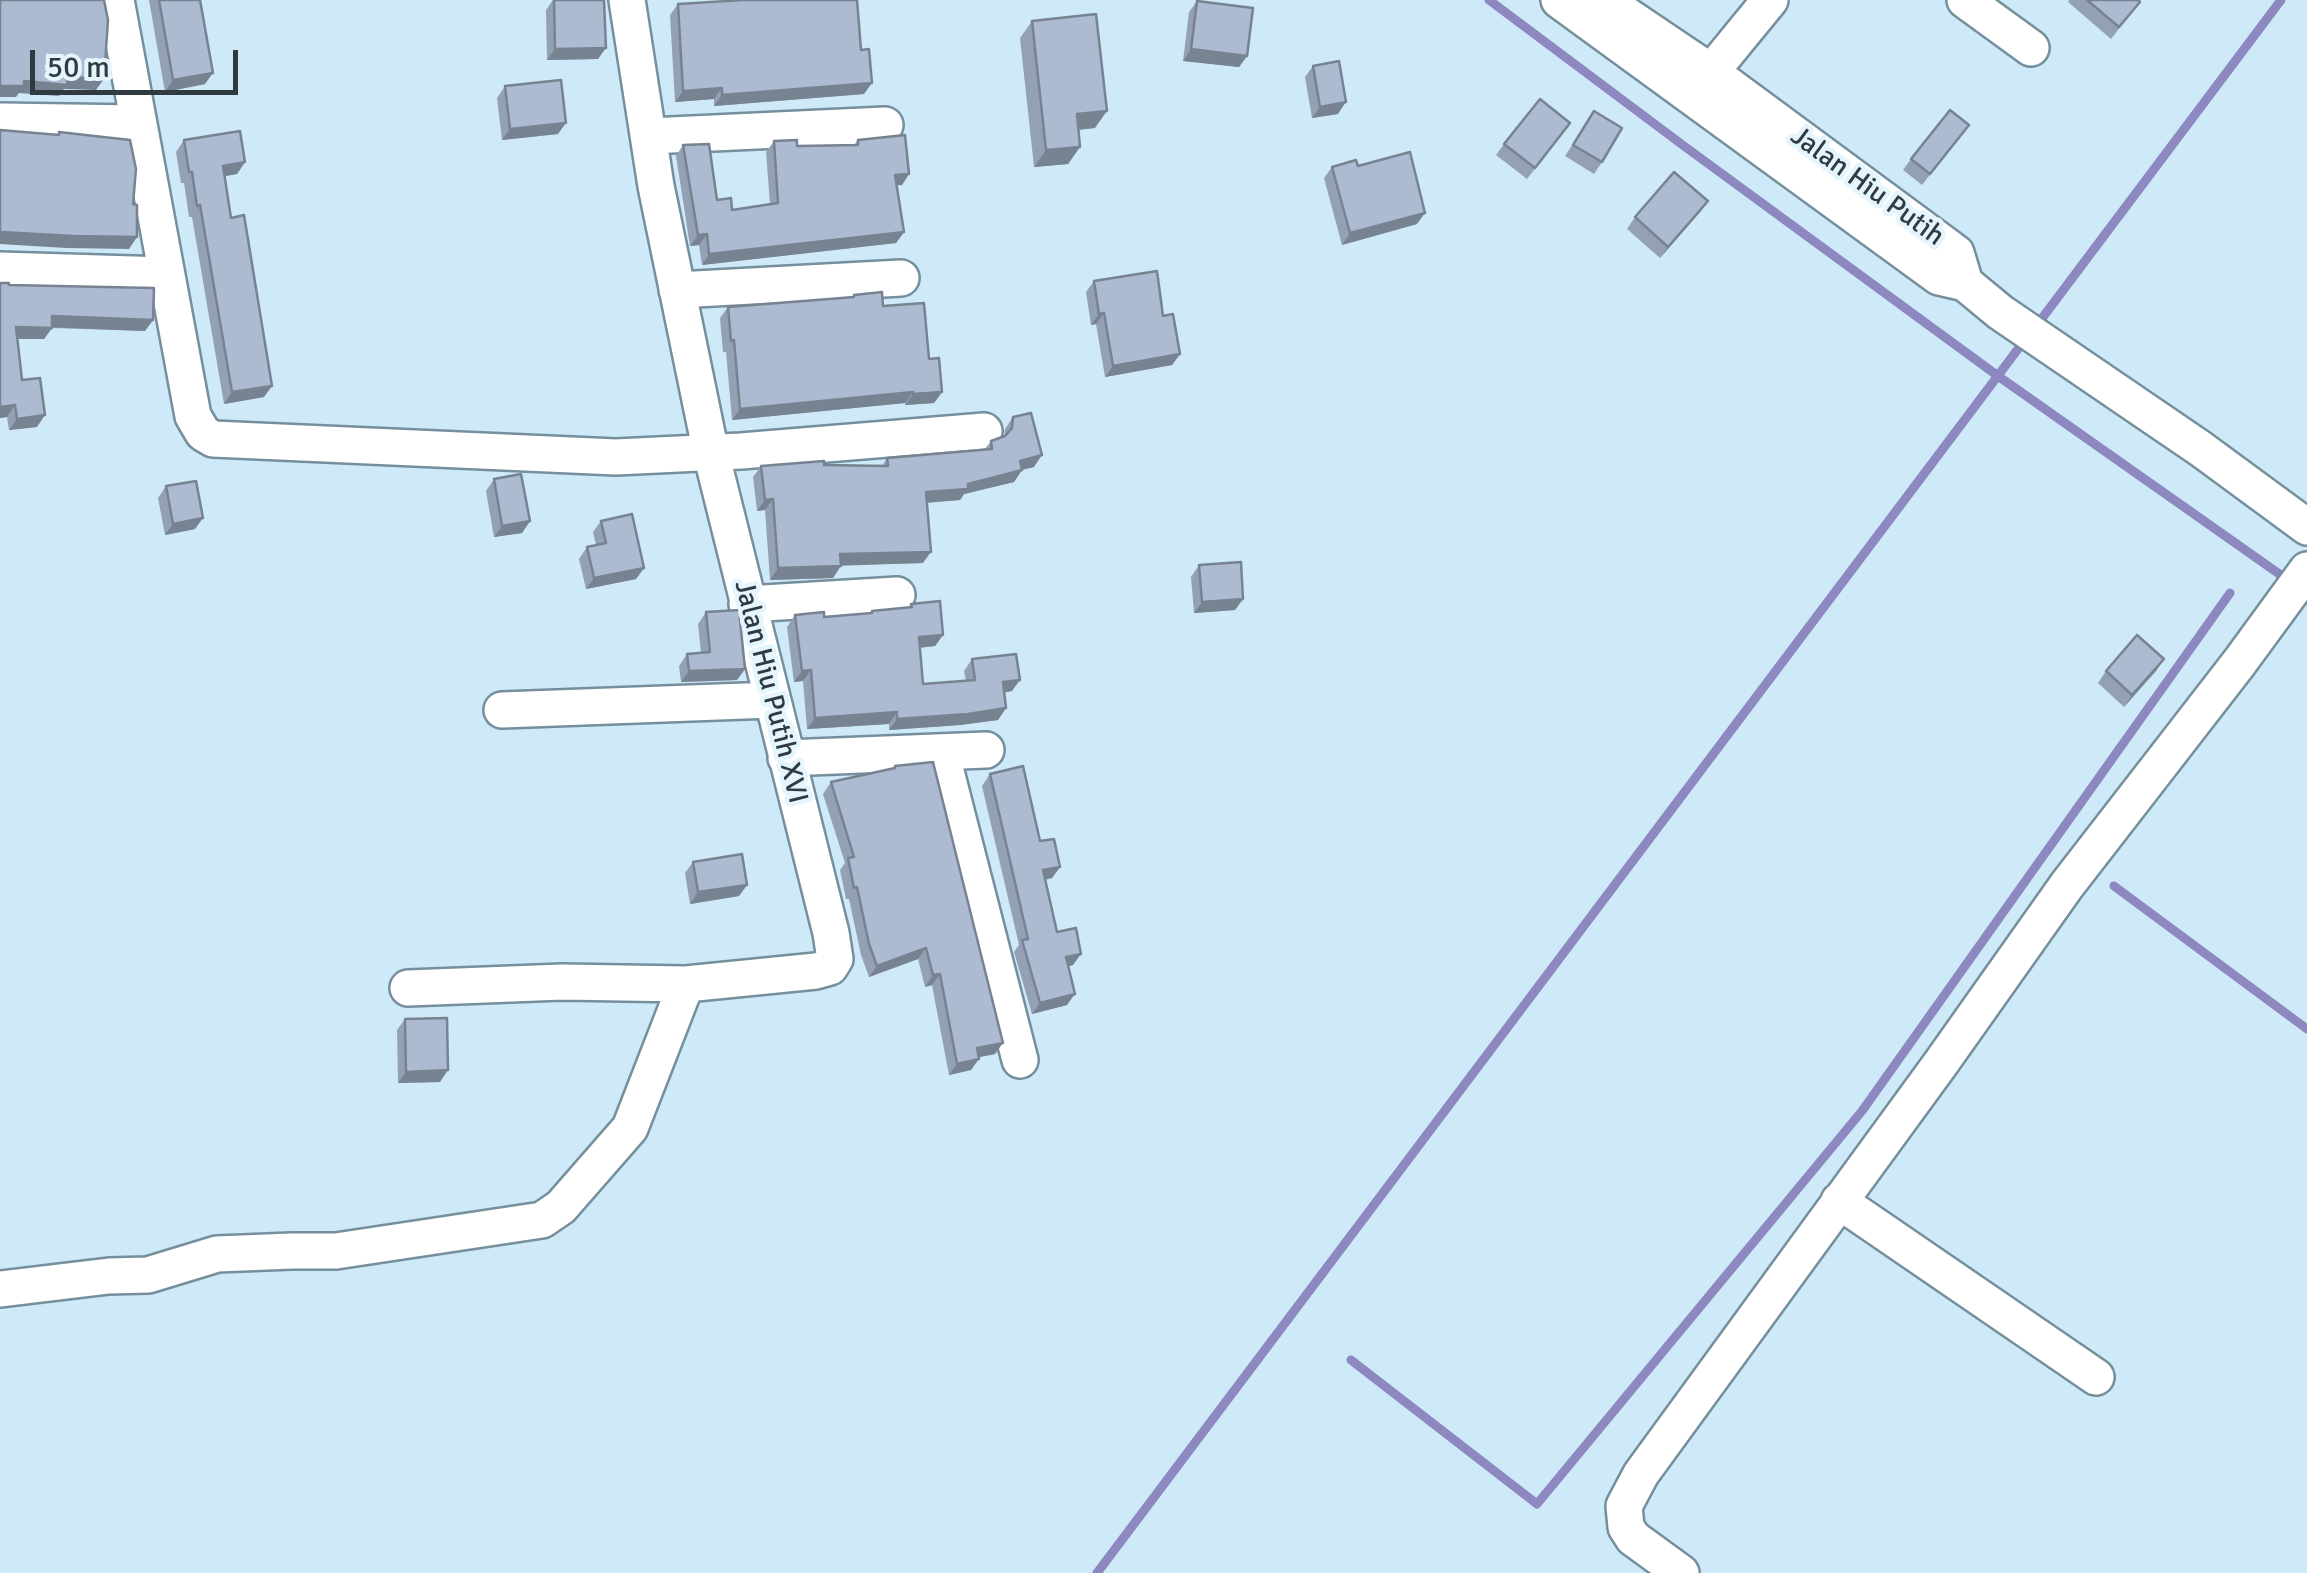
<!DOCTYPE html>
<html>
<head>
<meta charset="utf-8">
<style>
	body { margin:0 }
	#map { position:relative; width:2307px; height:1573px; overflow:hidden; background:#ceeaf8; font-family:Signika,sans-serif }
	canvas { display:block }
	.scale { position:absolute; left:30px; top:50px; width:208px; height:45px; box-sizing:border-box; border:5px solid #303b41; border-top:0; padding-left:12px; font-size:30px; line-height:35px; white-space:nowrap; color:#303b41; -webkit-text-stroke:8px #e4f5fe; paint-order:stroke }
</style>
</head>
<body>
<div id="map">
<canvas width="2307" height="1573"></canvas>
<div class="scale">50 m</div>
</div>
<script>
const ctx = document.querySelector('canvas').getContext('2d');
ctx.lineJoin = 'round';
const toPath = rows => new Path2D(rows.map(r => 'M' + r).join(''));
function strokePath(path, color, width, dash) { ctx.strokeStyle = color; ctx.lineWidth = width; ctx.lineCap = dash ? 'butt' : 'round'; ctx.setLineDash(dash || []); ctx.stroke(path); }
function fill(path, color) { ctx.fillStyle = color; ctx.fill(path, 'evenodd'); }
function drawText(font, color, halo, rows, align = 'center') {
  ctx.font = font + ' Signika,sans-serif'; ctx.lineWidth = 9; ctx.setLineDash([]); ctx.textBaseline = 'middle'; ctx.strokeStyle = halo; ctx.fillStyle = color; for (const [text, x, y, turn = 0] of rows) {
    ctx.save(); ctx.translate(x, y); ctx.rotate((+turn || 0) * Math.PI / 180); ctx.textAlign = isNaN(turn) ? turn : align; if (halo) ctx.strokeText(text, 0, 0); ctx.fillText(text, 0, 0); ctx.restore();
  }
}
const stream = toPath([
	[1489,0,1684,146,1998,376,2285,578],
	[2034,329,2281,0],
	[2114,886,2307,1029],
	[1351,1360,1537,1504,1862,1111,2230,593],
	[1097,1573,2024,341]
]);
const minor = toPath([
	[116,0,193,416,203,433,213,439,616,457,741,451,984,431],
	[1559,0,1939,277,1965,283],
	[1604,0,1711,72,1940,241,1956,253,1965,283,2000,312,2201,449,2307,527],
	[1965,0,2031,48],
	[1711,72,1770,0],
	[0,121,138,123],
	[649,136,885,125],
	[0,270,167,275],
	[677,290,901,278],
	[747,604,897,595],
	[502,710,772,700],
	[941,752,1020,1060],
	[786,758,986,750],
	[408,988,562,982,686,984,816,971,830,967,835,959,831,933,711,453,656,186,627,0],
	[1839,1201,2096,1377],
	[1,1289,109,1276,148,1275,217,1254,292,1251,336,1251,542,1220,561,1207,630,1128,686,984],
	[1681,1573,1633,1538,1626,1527,1624,1506,1641,1474,1941,1063,2067,885,2239,663,2307,570]
]);
const wall = toPath([
	[149,0,200,0,205,84,165,92],
	[553,0,604,0,598,59,547,60,546,10],
	[2069,0,2138,0,2140,2,2111,39,2068,2],
	[1197,1,1247,56,1239,67,1183,61,1189,12],
	[678,4,864,94,714,106,714,99,675,102,670,15],
	[1032,21,1095,128,1078,130,1080,147,1068,164,1034,167,1020,38],
	[1313,66,1338,114,1312,118,1305,77],
	[505,86,558,134,502,140,497,98],
	[1594,111,1602,162,1594,174,1565,156],
	[1570,123,1527,179,1496,155,1504,144],
	[1969,125,1922,185,1903,170,1911,159],
	[184,140,245,162,237,174,224,176,264,397,224,404,192,217,189,217,184,183,181,183,176,152],
	[858,140,909,174,902,185,896,185,904,232,896,243,702,265,699,245,690,246,676,156,683,145,717,200,732,210,770,204,766,152,774,141,797,146,854,145],
	[1358,166,1417,224,1342,245,1324,178,1332,167],
	[1700,212,1660,258,1627,229,1635,217],
	[1094,281,1163,316,1180,354,1172,365,1105,377,1096,324,1091,325,1086,292],
	[0,283,9,285,153,320,145,331,52,328,44,339,17,339,22,380,37,427,9,430,7,417,0,418],
	[854,295,883,306,929,359,942,392,934,403,905,405,905,403,732,420,726,352,723,352,720,318,728,307,852,297],
	[1013,417,1034,467,1022,470,1014,482,964,494,960,500,927,503,923,563,841,565,833,578,770,580,765,510,757,511,753,477,761,466,882,466,887,458,985,449,991,441,1004,437,1005,429],
	[494,479,530,521,522,533,494,537,486,491],
	[166,486,195,529,165,535,158,498],
	[601,521,644,568,636,579,586,589,579,559,587,547,596,545,593,532],
	[1199,565,1243,599,1235,610,1194,613,1191,577],
	[911,604,943,635,935,646,920,648,923,684,966,681,964,671,972,659,1012,691,1004,692,1006,708,998,720,960,725,889,730,889,724,807,729,803,681,794,682,787,627,795,615,824,617,871,613,872,611,908,608],
	[706,612,745,669,737,680,681,682,679,666,687,654,701,653,698,624],
	[2164,659,2124,707,2098,683,2106,671],
	[895,766,995,1054,979,1057,971,1070,949,1075,932,985,925,987,918,959,869,977,861,955,849,899,846,899,840,870,845,863,823,794,831,782,893,768],
	[990,774,1060,867,1052,878,1045,880,1057,932,1073,965,1068,966,1067,1005,1032,1014,1014,952,1019,945,982,786],
	[693,862,747,885,739,896,690,904,685,873],
	[405,1019,440,1082,398,1083,397,1030]
]);
const shadedWall = toPath([
	[606,48,598,59,547,60,555,49],
	[1191,49,1247,56,1239,67,1183,61],
	[213,73,205,84,165,92,173,80],
	[68,77,104,79,96,90,64,89,59,96,19,93,16,97,0,97,0,86,24,81],
	[872,83,864,94,714,106,722,95],
	[722,88,714,99,675,102,683,91],
	[1346,102,1338,114,1312,118,1320,107],
	[1107,111,1095,128,1065,131,1077,114],
	[566,123,558,134,502,140,510,129],
	[1080,147,1068,164,1034,167,1046,150],
	[245,162,237,174,215,178,223,166],
	[909,174,902,185,887,186,895,175],
	[1708,201,1700,212,1660,258,1668,247],
	[1425,213,1417,224,1342,245,1350,233],
	[0,232,137,237,129,249,66,248,0,244],
	[904,232,896,243,702,265,709,254],
	[707,234,699,245,690,246,698,235],
	[1104,313,1096,324,1091,325,1099,314],
	[52,316,153,320,145,331,44,327],
	[16,327,52,328,44,339,8,339],
	[1180,354,1172,365,1105,377,1113,366],
	[272,386,264,397,224,404,232,392],
	[913,392,905,403,732,420,740,409],
	[942,392,934,403,905,405,913,394],
	[15,405,7,417,0,418,0,407],
	[45,415,37,427,9,430,17,419],
	[1042,455,1034,467,1012,472,1020,461],
	[1022,470,1014,482,964,494,960,500,918,503,926,492,968,484],
	[773,499,765,510,757,511,765,500],
	[203,518,195,529,165,535,173,524],
	[530,521,522,533,494,537,502,526],
	[931,552,923,563,832,566,840,554],
	[841,566,833,578,770,580,778,568],
	[644,568,636,579,586,589,594,578],
	[1243,599,1235,610,1194,613,1202,602],
	[943,635,935,646,911,648,919,637],
	[2164,659,2156,671,2124,707,2132,695],
	[745,669,737,680,681,682,689,671],
	[811,670,803,681,794,682,802,671],
	[1020,680,1012,691,995,694,1003,682],
	[1006,708,998,720,960,725,889,730,897,719],
	[897,712,889,724,807,729,815,718],
	[1060,867,1052,878,1035,882,1043,870],
	[747,885,739,896,690,904,698,892],
	[926,948,918,959,869,977,877,966],
	[1081,954,1073,965,1058,969,1066,957],
	[940,974,932,985,925,987,933,975],
	[1075,994,1067,1005,1032,1014,1040,1003],
	[1003,1043,995,1054,969,1059,977,1048],
	[979,1059,971,1070,949,1075,957,1064],
	[448,1070,440,1082,398,1083,406,1072]
]);
const building = toPath([
	[0,0,104,0,108,20,104,79,68,77,67,85,24,81,24,86,0,86,0,0],
	[159,0,200,0,213,73,173,80,159,0],
	[554,0,604,0,606,48,555,49,554,0],
	[743,0,857,0,861,50,869,49,872,83,722,95,722,88,683,91,678,4,743,0],
	[2087,0,2138,0,2140,2,2119,27,2087,0],
	[1197,1,1253,8,1247,56,1191,49,1197,1],
	[1096,14,1107,111,1077,114,1080,147,1046,150,1032,21,1096,14],
	[1339,61,1346,102,1320,107,1313,66,1339,61],
	[561,80,566,123,510,129,505,86,561,80],
	[1540,99,1570,123,1535,168,1504,144,1540,99],
	[1950,110,1969,125,1930,174,1911,159,1950,110],
	[1594,111,1622,128,1602,162,1573,145,1594,111],
	[0,130,59,135,59,132,130,140,136,169,133,204,137,205,137,237,74,236,0,232,0,130],
	[240,131,245,162,223,166,231,218,244,215,272,386,232,392,200,205,197,206,192,172,189,172,184,140,240,131],
	[905,135,909,174,895,175,904,232,709,254,707,234,698,235,683,145,709,144,717,200,731,198,732,210,778,203,774,141,797,140,797,146,858,145,858,140,905,135],
	[1410,152,1425,213,1350,233,1332,167,1356,160,1358,166,1410,152],
	[1674,172,1708,201,1668,247,1635,217,1674,172],
	[1157,271,1163,316,1173,314,1180,354,1113,366,1104,313,1099,314,1094,281,1157,271],
	[0,283,9,283,9,285,154,288,153,320,52,316,52,328,16,327,22,380,40,378,45,415,17,419,15,405,0,407,0,283],
	[882,292,883,306,924,303,929,359,939,358,942,392,913,394,913,392,740,409,734,340,731,341,728,307,854,297,854,295,882,292],
	[1031,413,1042,455,1020,461,1022,470,968,484,968,489,926,492,931,552,840,554,841,566,778,568,773,499,765,500,761,466,824,461,824,465,888,466,887,458,992,449,991,441,1005,436,1012,428,1013,417,1031,413],
	[521,474,530,521,502,526,494,479,521,474],
	[196,481,203,518,173,524,166,486,196,481],
	[632,514,644,568,594,578,587,547,606,543,601,521,632,514],
	[1241,562,1243,599,1202,602,1199,565,1241,562],
	[940,601,943,635,919,637,923,684,975,680,972,659,1016,654,1020,680,1003,682,1006,708,968,714,897,719,897,712,815,718,811,670,802,671,795,615,824,612,824,617,872,613,872,611,912,607,911,604,940,601],
	[739,610,745,669,689,671,687,654,710,652,706,612,739,610],
	[2137,635,2164,659,2132,695,2106,671,2137,635],
	[933,762,1003,1043,977,1048,979,1059,957,1064,940,974,933,975,926,948,877,966,869,944,857,887,854,888,848,858,854,857,831,782,895,768,895,766,933,762],
	[1023,766,1040,841,1054,839,1060,867,1043,870,1057,932,1076,928,1081,954,1066,957,1075,994,1040,1003,1022,940,1028,939,990,774,1023,766],
	[742,854,747,885,698,892,693,862,742,854],
	[447,1018,448,1070,406,1072,405,1019,447,1018]
]);
const streetNames = [
	["Jalan Hiu Putih",1867,187,36],
	["Jalan Hiu Putih XVI",770,692,76]
];
strokePath(stream, '#8e88c0', 9);
strokePath(minor, '#758f9c', 40);
strokePath(minor, '#fff', 35);
fill(wall, '#94a1b4');
fill(shadedWall, '#788392');
fill(building, '#acbbd1');
strokePath(building, '#788392', 2.5);
drawText('28px', '#303b41', '#e4f5fe', streetNames);
</script>
</body>
</html>
